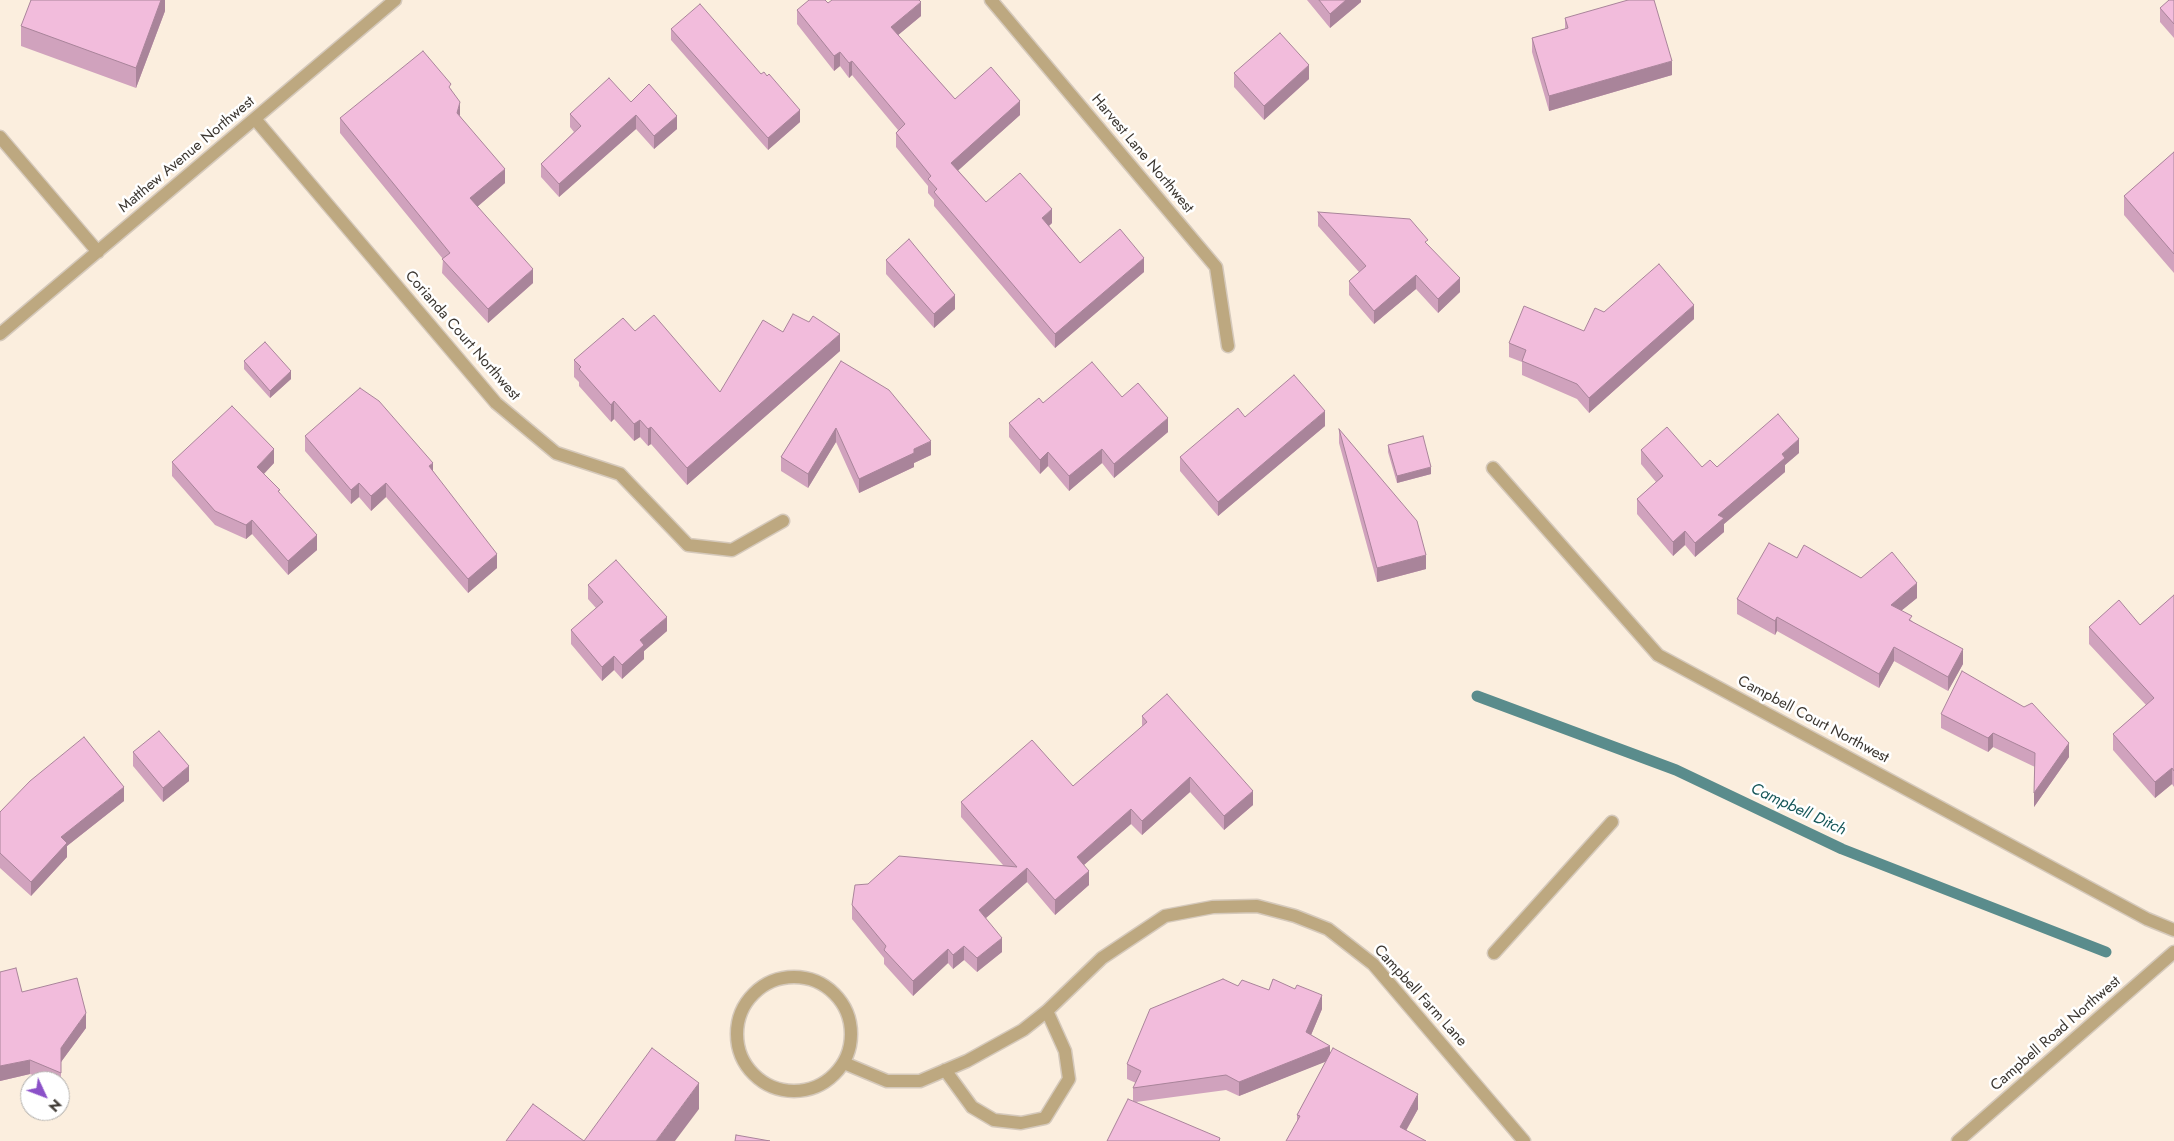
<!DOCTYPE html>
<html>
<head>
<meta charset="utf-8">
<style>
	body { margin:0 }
	#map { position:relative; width:2174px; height:1141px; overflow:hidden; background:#fbeede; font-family:Jost,sans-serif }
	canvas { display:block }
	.north { position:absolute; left:20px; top:1071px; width:50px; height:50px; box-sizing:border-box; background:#fff; border:1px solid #b1afac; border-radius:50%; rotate:133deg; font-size:14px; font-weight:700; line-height:20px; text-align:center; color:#3b3630 }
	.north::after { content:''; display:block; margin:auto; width:18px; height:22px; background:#8b51c8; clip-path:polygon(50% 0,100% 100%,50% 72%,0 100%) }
</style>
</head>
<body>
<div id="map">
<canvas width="2174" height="1141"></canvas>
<div class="north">N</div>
</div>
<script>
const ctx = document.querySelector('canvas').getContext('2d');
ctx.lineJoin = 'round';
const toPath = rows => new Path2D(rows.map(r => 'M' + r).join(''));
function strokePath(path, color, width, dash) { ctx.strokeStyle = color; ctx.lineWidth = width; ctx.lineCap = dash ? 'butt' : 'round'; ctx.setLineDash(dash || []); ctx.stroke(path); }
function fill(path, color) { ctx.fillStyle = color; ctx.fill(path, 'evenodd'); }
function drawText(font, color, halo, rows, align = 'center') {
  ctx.font = font + ' Jost,sans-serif'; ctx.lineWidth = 5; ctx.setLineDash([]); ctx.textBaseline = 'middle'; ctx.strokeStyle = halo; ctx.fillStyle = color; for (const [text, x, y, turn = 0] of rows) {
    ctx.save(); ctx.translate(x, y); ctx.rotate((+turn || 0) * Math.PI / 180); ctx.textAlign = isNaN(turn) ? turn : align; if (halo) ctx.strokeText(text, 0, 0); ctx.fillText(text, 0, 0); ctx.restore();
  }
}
const stream = toPath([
	[1477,696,1676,770,1842,849,2106,952]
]);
const minor = toPath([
	[991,0,1216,267,1228,346],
	[255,119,496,403,556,453,620,474,688,545,732,550,783,521],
	[0,137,98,252],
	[0,334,395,0],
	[1493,468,1658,655,2147,919,2174,930],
	[1494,953,1612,822],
	'737 1034a57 57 0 1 1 114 0a57 57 0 1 1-114 0Z',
	[844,1063,887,1081,920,1081,967,1061,1023,1030,1047,1011,1102,958,1165,916,1213,907,1257,906,1295,916,1328,929,1373,964,1524,1141],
	[945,1070,972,1107,994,1120,1021,1123,1045,1118,1069,1079,1065,1051,1047,1011],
	[1958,1141,2174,952]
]);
const wall = toPath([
	[165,0,165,11,136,88,21,46,21,26],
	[1307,0,1361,0,1361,2,1330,28],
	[2174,0,2174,38,2160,22,2160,8],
	[828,3,921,16,898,35,955,99,1020,115,958,170,986,202,1052,223,1049,226,1080,263,1144,272,1055,348,934,206,934,200,928,193,928,186,896,147,896,133,898,130,852,75,849,78,840,66,834,71,797,24,797,10],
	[1565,18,1672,75,1549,111,1532,52,1532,38,1565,29],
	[671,29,761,74,800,122,768,150,671,40],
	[1234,73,1309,79,1264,120,1234,87],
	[451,89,460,116,505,183,477,207,533,283,488,323,442,273,443,259,340,133,340,118],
	[631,102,677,129,654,149,636,129,559,197,541,177,541,164,574,132,570,127,570,114],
	[2174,152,2174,273,2124,215,2124,196],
	[1318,212,1428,245,1460,292,1438,313,1416,289,1374,324,1349,295,1349,281,1359,272,1318,226],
	[886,260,955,309,934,328,886,274],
	[1604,312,1694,319,1589,413,1577,399,1522,375,1522,362,1509,357,1509,343,1584,331],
	[635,331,720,392,783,332,840,351,687,485,651,444,648,446,640,437,634,441,614,419,611,422,579,386,579,382,574,377,574,360],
	[244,361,291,379,270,398,244,369],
	[841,361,931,455,914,463,914,467,859,493,836,442,808,488,781,471,781,457],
	[1122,397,1168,432,1114,478,1102,463,1069,491,1048,466,1040,474,1009,437,1009,423,1043,403],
	[1245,417,1325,426,1218,516,1180,471,1180,457],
	[1339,429,1426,569,1377,582,1339,443],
	[305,436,433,471,497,568,468,593,386,497,371,511,359,497,351,504,305,451],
	[1388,445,1431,474,1397,483,1388,452],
	[1641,450,1702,467,1717,467,1799,453,1785,465,1785,472,1724,524,1724,532,1695,557,1685,545,1673,556,1637,514,1637,499,1656,482,1641,464],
	[172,462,274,463,264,474,280,493,317,550,288,575,252,534,246,539,215,525,172,476],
	[1797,558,1861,578,1917,598,1901,611,1912,621,1963,664,1948,691,1894,661,1879,688,1777,631,1775,635,1737,614,1737,599],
	[588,585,667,631,644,651,644,659,622,679,614,670,602,681,571,644,571,630,596,608,588,599],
	[2174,595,2174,787,2172,784,2155,798,2113,750,2113,734,2146,705,2089,644,2089,627,2140,625],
	[1941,714,2069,757,2034,807,2035,767,1993,747,1988,752,1941,728],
	[1142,716,1253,805,1224,830,1190,792,1142,835,1131,824,1084,865,1089,885,1055,915,1027,882,986,918,1002,952,977,972,964,960,953,969,948,963,913,996,884,964,884,958,852,919,852,905,868,884,1003,865,961,817,961,802,1073,786,1142,727],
	[133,752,189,781,163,802,133,766],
	[124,801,67,846,67,857,31,896,0,868,0,812],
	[0,972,22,992,86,1028,61,1062,61,1087,60,1086,60,1081,47,1081,30,1074,0,1081],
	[1238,986,1322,1009,1311,1035,1330,1055,1418,1109,1406,1131,1297,1122,1297,1115,1326,1061,1239,1096,1226,1090,1136,1102,1220,1141,1133,1101,1133,1088,1136,1083,1127,1079,1127,1064]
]);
const shadedWall = toPath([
	[161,0,165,0,165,11,136,88,136,68],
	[1346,0,1361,0,1361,2,1330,28,1330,14],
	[921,2,921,16,891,41,891,27],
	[840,52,840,66,834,71,834,56],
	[852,61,852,75,849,78,849,63],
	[1672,61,1672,75,1549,111,1549,96],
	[1309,65,1309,79,1264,120,1264,106],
	[1020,101,1020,115,951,177,951,163],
	[460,102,460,116,457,113],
	[800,110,800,122,768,150,768,138],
	[636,115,636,129,559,197,559,184],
	[677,116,677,129,654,149,654,136],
	[505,169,505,183,470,213,470,198],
	[1052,209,1052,223,1042,232,1042,218],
	[1144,258,1144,272,1055,348,1055,334],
	[533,269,533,283,488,323,488,309],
	[1416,275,1416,289,1374,324,1374,311],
	[1460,278,1460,292,1438,313,1438,299],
	[955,295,955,309,934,328,934,314],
	[1694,305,1694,319,1589,413,1589,398],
	[840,334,840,351,687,485,687,468],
	[291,371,291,379,270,398,270,391],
	[614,401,614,419,611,422,611,405],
	[1325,411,1325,426,1218,516,1218,502],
	[1168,418,1168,432,1114,478,1114,464],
	[640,420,640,437,634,441,634,424],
	[651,427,651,444,648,446,648,429],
	[836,428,836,442,808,488,808,474],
	[1799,439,1799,453,1785,465,1785,472,1724,524,1724,532,1695,557,1695,543,1718,515,1782,454],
	[931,441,931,455,914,463,914,467,859,493,859,479,914,449],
	[274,449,274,463,257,481,257,467],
	[1102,449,1102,463,1069,491,1069,476],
	[1048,452,1048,466,1040,474,1040,460],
	[433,463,433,477,429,466],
	[1431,467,1431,474,1397,483,1397,476],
	[359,483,359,497,351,504,351,490],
	[386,483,386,497,371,511,371,496],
	[252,520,252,534,246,539,246,525],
	[1685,531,1685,545,1673,556,1673,542],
	[317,535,317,550,288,575,288,561],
	[497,554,497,568,468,593,468,579],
	[1426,555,1426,569,1377,582,1377,568],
	[1917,583,1917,598,1891,619,1891,605],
	[667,617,667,631,644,651,644,659,622,679,622,665,640,640],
	[1777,617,1777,631,1775,635,1775,621],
	[1894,647,1894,661,1879,688,1879,674],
	[1963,649,1963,664,1948,691,1948,677],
	[614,656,614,670,602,681,602,667],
	[1993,733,1993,747,1988,752,1988,738],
	[2069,743,2069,757,2034,807,2034,793],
	[189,766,189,781,163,802,163,788],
	[2172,768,2172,784,2155,798,2155,782],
	[1190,777,1190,792,1142,835,1142,821],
	[124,787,124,801,67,846,67,857,31,896,31,882,61,837],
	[1253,791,1253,805,1224,830,1224,816],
	[1131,809,1131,824,1077,871,1077,857],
	[1027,868,1027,882,979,924,979,910],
	[1089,871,1089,885,1055,915,1055,900],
	[1002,938,1002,952,977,972,977,958],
	[964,946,964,960,953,969,953,955],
	[948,949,948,963,913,996,913,981],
	[1322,995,1322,1009,1306,1047,1306,1032],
	[86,1013,86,1028,61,1062,61,1048],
	[1330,1046,1330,1060,1239,1096,1239,1082],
	[30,1060,30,1074,0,1081,0,1066],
	[699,1083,699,1109,675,1141,656,1141],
	[1418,1094,1418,1109,1400,1141,1400,1127]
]);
const building = toPath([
	[31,0,161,0,136,68,21,26,31,0],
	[809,0,825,0,828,3,832,0,919,0,921,2,891,27,955,99,991,67,1020,101,951,163,986,202,1020,173,1052,209,1042,218,1080,263,1120,229,1144,258,1055,334,934,192,937,189,928,179,931,176,896,133,905,124,852,61,849,63,840,52,834,56,797,10,809,0],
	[1319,0,1346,0,1330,14,1319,0],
	[1628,0,1654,0,1672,61,1549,96,1532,38,1568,28,1565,18,1628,0],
	[2169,0,2174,0,2174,24,2160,8,2169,0],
	[700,4,761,74,764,72,767,76,769,74,800,110,768,138,671,29,700,4],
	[1280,33,1309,65,1264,106,1234,73,1280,33],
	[423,51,451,84,449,87,460,102,457,113,505,169,470,198,533,269,488,309,442,259,450,253,340,118,423,51],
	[609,78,631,102,649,84,677,116,654,136,636,115,559,184,541,164,581,126,570,114,609,78],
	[2174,152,2174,254,2124,196,2174,152],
	[1318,212,1410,219,1428,240,1425,242,1460,278,1438,299,1416,275,1374,311,1349,281,1366,266,1318,212],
	[909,239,955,295,934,314,886,260,909,239],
	[1659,264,1694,305,1589,398,1577,384,1522,361,1526,350,1509,343,1524,306,1584,331,1595,308,1604,312,1659,264],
	[793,314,809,322,813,316,840,334,687,468,651,427,648,429,640,420,634,424,614,401,611,405,579,369,581,367,574,360,623,318,635,331,654,315,720,392,763,320,783,332,793,314],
	[265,342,291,371,270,391,244,361,265,342],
	[841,361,889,390,931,441,914,449,914,453,859,479,836,428,808,474,781,457,841,361],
	[1092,362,1122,397,1138,383,1168,418,1114,464,1102,449,1069,476,1048,452,1040,460,1009,423,1039,398,1043,403,1092,362],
	[1294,375,1325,411,1218,502,1180,457,1238,408,1245,417,1294,375],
	[360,388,379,401,433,463,429,466,497,554,468,579,386,483,371,496,359,483,351,490,305,436,360,388],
	[232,406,274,449,257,467,280,490,278,491,317,535,288,561,252,520,246,525,215,511,172,462,232,406],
	[1778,414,1799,439,1782,454,1785,458,1718,515,1724,518,1695,543,1685,531,1673,542,1637,499,1663,476,1641,450,1667,427,1702,467,1710,460,1717,467,1778,414],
	[1339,429,1417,521,1426,555,1377,568,1339,429],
	[1423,436,1431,467,1397,476,1388,445,1423,436],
	[1769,543,1797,558,1804,545,1861,578,1892,552,1917,583,1891,605,1912,616,1909,620,1963,649,1948,677,1894,647,1879,674,1777,617,1775,621,1737,599,1769,543],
	[616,560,667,617,640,640,644,645,622,665,614,656,602,667,571,630,603,602,588,585,616,560],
	[2174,595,2174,771,2172,768,2155,782,2113,734,2154,698,2089,627,2119,600,2140,625,2174,595],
	[1962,671,2024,707,2032,703,2069,743,2034,793,2035,753,1993,733,1988,738,1941,714,1962,671],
	[1167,694,1253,791,1224,816,1190,777,1142,821,1131,809,1077,857,1089,871,1055,900,1027,868,979,910,1002,938,977,958,964,946,953,955,948,949,913,981,884,950,886,946,852,905,855,885,868,884,899,856,1017,867,961,802,1032,740,1073,786,1147,722,1142,716,1167,694],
	[159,731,189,766,163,788,133,752,159,731],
	[84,737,124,787,61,837,67,843,31,882,0,853,0,812,30,781,84,737],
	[16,968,22,992,77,978,86,1013,61,1048,61,1073,30,1060,0,1066,0,972,16,968],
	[1223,979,1238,986,1242,980,1269,990,1273,979,1295,989,1297,985,1322,995,1306,1032,1330,1046,1239,1082,1226,1075,1133,1088,1141,1071,1127,1064,1150,1009,1223,979],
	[652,1048,699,1083,656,1141,584,1141,652,1048],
	[1333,1048,1418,1094,1400,1127,1426,1141,1286,1141,1300,1116,1297,1115,1333,1048],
	[1128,1099,1220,1138,1219,1141,1107,1141,1128,1099],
	[533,1104,584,1141,506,1141,533,1104],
	[736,1135,770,1141,735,1141,736,1135]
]);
const streetNames = [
	["Harvest Lane Northwest",1142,154,50],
	["Matthew Avenue Northwest",187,155,-40],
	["Corianda Court Northwest",462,336,49],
	["Campbell Court Northwest",1813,720,28],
	["Campbell Farm Lane",1420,996,48],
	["Campbell Road Northwest",2056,1034,-41]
];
const waterNames = [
	["Campbell Ditch",1798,810,25]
];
strokePath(stream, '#5a8c8c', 11);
strokePath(minor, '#d5c9bb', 15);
strokePath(minor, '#bda880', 12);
fill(wall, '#d0a2bd');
fill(shadedWall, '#a9849a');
fill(building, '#f2bcdc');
strokePath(building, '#a9849a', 1);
drawText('15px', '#3b3630', '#fff', streetNames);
drawText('italic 16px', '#175759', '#fff', waterNames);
</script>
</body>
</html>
